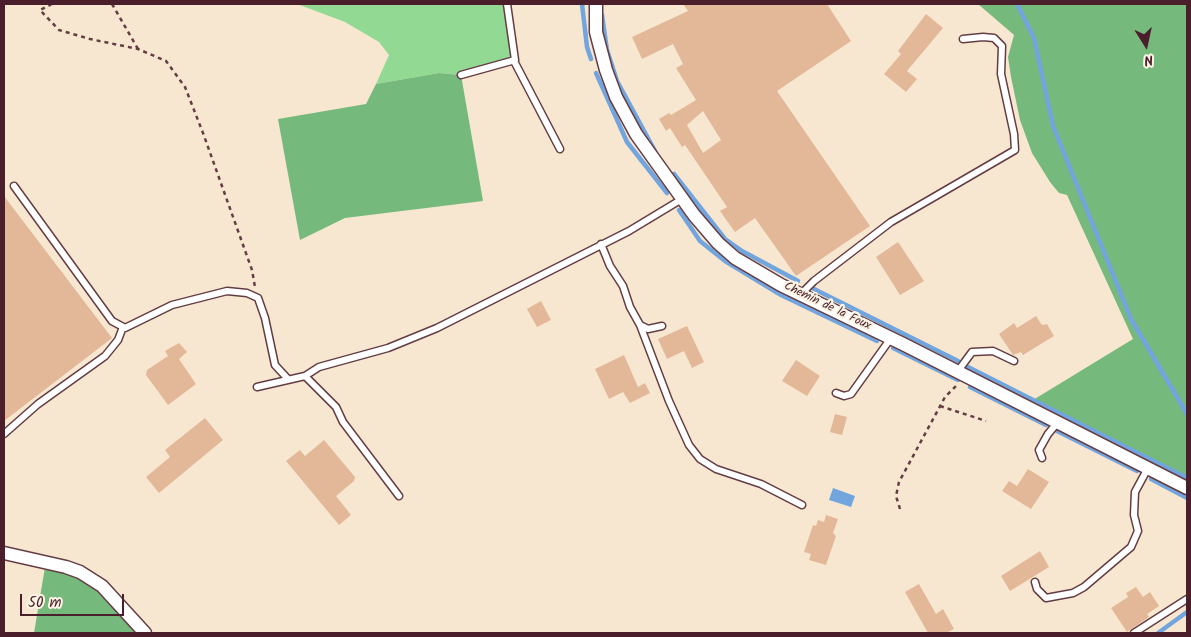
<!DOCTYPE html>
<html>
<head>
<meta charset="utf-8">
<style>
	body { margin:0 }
	#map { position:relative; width:1191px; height:637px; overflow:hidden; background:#f8e7d0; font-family:Kalam,sans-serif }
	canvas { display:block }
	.frame { position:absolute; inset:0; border:5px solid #4a1f2b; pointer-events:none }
	.north { position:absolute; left:1121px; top:20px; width:50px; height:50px; -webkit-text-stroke:4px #fcf5e5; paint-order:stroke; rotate:170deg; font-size:14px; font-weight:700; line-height:20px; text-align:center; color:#4a1f2b }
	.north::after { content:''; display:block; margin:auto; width:18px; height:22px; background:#4a1f2b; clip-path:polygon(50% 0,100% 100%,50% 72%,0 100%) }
	.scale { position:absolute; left:20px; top:594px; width:104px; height:22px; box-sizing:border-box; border:2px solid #4a1f2b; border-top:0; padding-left:6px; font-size:15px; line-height:18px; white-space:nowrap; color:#4a1f2b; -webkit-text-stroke:4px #fcf5e5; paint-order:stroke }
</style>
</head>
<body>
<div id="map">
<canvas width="1191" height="637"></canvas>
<div class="frame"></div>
<div class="north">N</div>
<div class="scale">50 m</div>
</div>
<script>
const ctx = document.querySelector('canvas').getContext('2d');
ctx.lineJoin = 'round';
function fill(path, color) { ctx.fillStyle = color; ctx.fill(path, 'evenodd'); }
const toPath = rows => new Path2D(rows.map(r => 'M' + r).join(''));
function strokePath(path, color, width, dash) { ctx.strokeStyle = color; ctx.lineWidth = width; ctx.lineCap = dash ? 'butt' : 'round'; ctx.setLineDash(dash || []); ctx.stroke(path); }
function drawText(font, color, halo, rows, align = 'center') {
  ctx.font = font + ' Kalam,sans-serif'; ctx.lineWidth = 4.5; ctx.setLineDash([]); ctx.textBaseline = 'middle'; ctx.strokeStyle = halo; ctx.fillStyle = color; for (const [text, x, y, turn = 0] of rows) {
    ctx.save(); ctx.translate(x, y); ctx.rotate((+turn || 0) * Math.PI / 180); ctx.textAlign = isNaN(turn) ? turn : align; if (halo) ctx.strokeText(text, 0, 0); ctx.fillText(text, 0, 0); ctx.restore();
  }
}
const green = toPath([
	[297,4,507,4,515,60,461,75,439,73,376,84,389,55,379,42,345,22]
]);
const forest = toPath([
	[978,4,1187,4,1187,479,1033,400,1133,339,1067,195,1059,193,1050,182,1032,153,1020,120,1011,77,1008,57,1014,35],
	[439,73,461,75,483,201,345,218,300,240,278,119,366,104,376,84],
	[45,567,82,580,93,587,137,633,34,633]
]);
const water = toPath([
	[833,488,855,496,851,507,829,500]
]);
const stream = toPath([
	[582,4,587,47,591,59],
	[1017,4,1034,38,1053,126,1131,319,1187,414],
	[602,15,607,50,617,81,655,151],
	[596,73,627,142,667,193],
	[674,174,725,239,742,251,798,281],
	[679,210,700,241,725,261,781,295,877,341],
	[814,289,958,361],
	[893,348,958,380],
	[968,367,1187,478],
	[970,387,1046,425],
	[1057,431,1137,471],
	[1151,479,1187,498],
	[1158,633,1187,612]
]);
const building = toPath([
	[683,4,827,4,851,41,777,91,870,226,796,276,755,218,735,232,720,211,727,207,685,145,682,147,670,128,666,131,659,119,669,113,671,115,696,100,676,68,683,64,673,44,642,59,632,37,688,11],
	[703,111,721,140,703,153,687,125],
	[926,14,943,28,907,71,917,79,906,92,884,74,901,54,898,51],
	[4,196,112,338,4,421],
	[898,242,924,281,900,295,876,257],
	[541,301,551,320,537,327,527,309],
	[1036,316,1042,325,1047,324,1054,336,1023,355,1021,352,1013,355,999,334,1014,323,1017,328],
	[687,326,704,362,692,368,684,351,667,359,658,339],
	[179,343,187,352,179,359,196,384,168,405,146,375,147,370,168,356,165,351],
	[624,355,638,387,645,383,650,393,630,403,623,392,609,399,595,369],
	[796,360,820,376,807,396,782,381],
	[835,414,847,417,842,435,830,432],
	[205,418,223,440,159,493,146,477,170,457,165,450],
	[324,440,355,477,354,481,336,496,351,515,339,525,286,461,300,450,305,456],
	[1028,469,1049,482,1031,509,1002,491,1009,481,1017,486],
	[826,515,838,519,833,533,836,536,826,565,809,560,811,554,804,552,813,525,816,526,818,520,824,522],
	[1040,551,1049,567,1010,591,1001,576],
	[919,584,936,614,943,609,954,629,946,633,928,633,905,592],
	[1136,587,1143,597,1150,592,1159,606,1147,614,1149,617,1127,632,1111,608,1128,597,1126,593]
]);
const path = toPath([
	[52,4,40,10,59,30,90,39,138,49,166,61,185,87,203,133,252,270,255,287],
	[112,4,138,49],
	[940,406,986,421],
	[900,509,896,496,899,482,945,397,957,385]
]);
const lane = toPath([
	[514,61,560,149],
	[461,75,515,60,507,4],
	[14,186,112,321,125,328,172,305,227,291,247,293,258,298,265,318,275,365,287,378],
	[601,244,610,266,623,286,630,307,640,325,648,329,662,326],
	[800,295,814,281,891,222,1015,150,1014,134,1001,74,1002,46,994,38,983,37,963,39],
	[640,325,669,401,689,445,700,459,716,469,761,484,802,505],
	[958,371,972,352,993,351,1014,361],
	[305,376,336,407,343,422,399,496],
	[257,387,305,376,319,367,388,348,437,328,629,231,682,199],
	[836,393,844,396,851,394,891,338],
	[4,434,38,404,105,356,118,340,123,327],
	[1042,458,1039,450,1048,434,1058,422],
	[1035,582,1037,589,1046,598,1073,593,1084,587,1131,547,1138,531,1134,515,1135,492,1148,468],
	[1134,633,1187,599]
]);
const street = toPath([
	[596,4,596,32,606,70,616,97,636,134,694,215,718,243,735,258,781,285,903,344,1187,488],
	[4,553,66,567,80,572,102,586,145,633]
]);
const streetNames = [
	["Chemin de la Foux",827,307,26]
];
fill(green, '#92d993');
fill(forest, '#75b97d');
fill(water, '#72a5de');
strokePath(stream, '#72a5de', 4.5);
fill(building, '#e3b898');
strokePath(lane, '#643d44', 9);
strokePath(street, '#643d44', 15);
strokePath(path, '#643d44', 2.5, [4, 4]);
strokePath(lane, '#fff', 6);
strokePath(street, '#fff', 12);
drawText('12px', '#4a1f2b', '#fcf5e5', streetNames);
</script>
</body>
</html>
